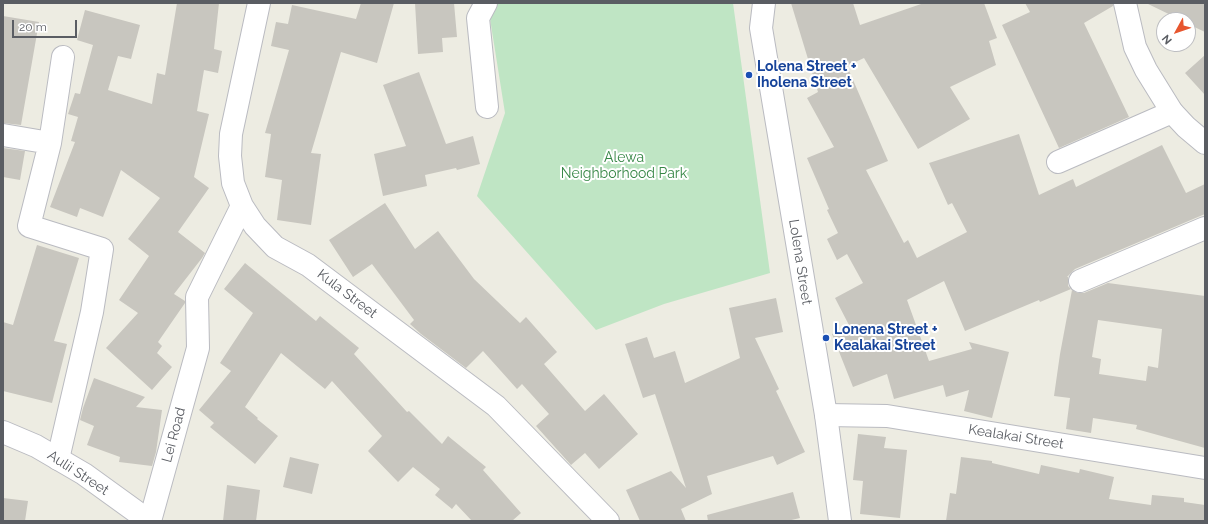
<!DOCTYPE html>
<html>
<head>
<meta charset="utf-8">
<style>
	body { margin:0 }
	#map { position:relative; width:1208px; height:524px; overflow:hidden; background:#edece2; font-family:Raleway,sans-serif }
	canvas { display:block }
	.frame { position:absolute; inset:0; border:4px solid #5a5d63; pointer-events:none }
	.north { position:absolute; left:1156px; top:12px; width:40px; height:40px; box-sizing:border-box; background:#fff; border:1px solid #bdbec1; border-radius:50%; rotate:230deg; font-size:11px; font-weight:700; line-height:16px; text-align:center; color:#5a5d63 }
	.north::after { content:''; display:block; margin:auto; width:14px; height:18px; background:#e7562f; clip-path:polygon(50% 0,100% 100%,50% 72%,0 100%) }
	.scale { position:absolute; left:12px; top:20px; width:65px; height:18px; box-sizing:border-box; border:2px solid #5a5d63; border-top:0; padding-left:5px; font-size:12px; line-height:14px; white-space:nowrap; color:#5a5d63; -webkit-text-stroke:3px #fff; paint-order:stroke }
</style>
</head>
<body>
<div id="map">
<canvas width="1208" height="524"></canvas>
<div class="frame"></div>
<div class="north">N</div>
<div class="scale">20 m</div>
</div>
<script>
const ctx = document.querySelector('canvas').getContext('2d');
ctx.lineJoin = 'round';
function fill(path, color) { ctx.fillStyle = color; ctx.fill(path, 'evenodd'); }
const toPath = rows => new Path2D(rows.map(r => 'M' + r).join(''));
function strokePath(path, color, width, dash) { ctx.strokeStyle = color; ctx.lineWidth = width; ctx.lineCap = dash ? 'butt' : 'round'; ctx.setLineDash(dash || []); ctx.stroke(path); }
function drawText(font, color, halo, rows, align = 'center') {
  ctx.font = font + ' Raleway,sans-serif'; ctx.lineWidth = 4; ctx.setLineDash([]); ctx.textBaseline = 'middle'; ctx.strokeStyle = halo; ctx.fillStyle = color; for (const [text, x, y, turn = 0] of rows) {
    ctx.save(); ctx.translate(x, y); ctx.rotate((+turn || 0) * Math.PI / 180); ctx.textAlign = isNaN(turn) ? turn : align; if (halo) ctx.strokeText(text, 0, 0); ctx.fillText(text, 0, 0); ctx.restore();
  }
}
const green = toPath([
	[491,3,733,3,770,273,664,304,596,330,477,196,505,113,488,6]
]);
const building = toPath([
	[177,3,219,3,214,49,222,51,218,73,204,70,197,111,209,114,194,177,209,188,178,232,205,253,202,258,174,294,185,301,185,303,158,342,162,346,157,353,172,367,152,390,106,348,138,313,119,300,149,256,128,239,160,198,121,170,103,217,80,208,77,217,50,207,75,142,71,141,78,117,68,114,75,93,80,94,93,45,77,40,85,10,140,25,131,59,118,56,108,90,152,104,157,73,165,75],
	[361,3,394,3,377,63,341,52,311,153,321,154,311,225,277,220,282,180,265,177,271,134,265,133,289,50,271,46,276,22,288,24,292,5,356,19],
	[415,3,454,3,457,37,442,38,443,52,418,54],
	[791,3,853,3,860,25,924,3,984,3,997,38,989,41,996,65,950,87,970,119,918,149,864,58,847,66,888,161,866,170,904,243,908,240,917,258,967,232,952,203,948,205,929,163,1019,134,1039,195,1073,179,1076,187,1162,145,1186,193,1205,184,1205,214,1075,269,1067,277,1068,277,1068,286,1071,289,1040,302,1039,300,965,331,944,281,907,300,929,361,972,349,969,342,1009,352,992,418,964,411,969,390,946,397,943,385,894,399,887,374,853,387,832,334,850,327,835,298,863,283,847,254,837,260,827,239,838,233,827,210,829,209,807,158,834,147,807,98,818,92],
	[1025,3,1113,3,1113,6,1084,23,1129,117,1059,148,1002,25,1030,12],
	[1146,3,1205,3,1205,32,1188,24,1188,20,1181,20],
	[3,16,39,22,21,125,3,123],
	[1205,55,1205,95,1185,73],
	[419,72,446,144,473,136,480,164,457,170,456,168,425,175,427,186,383,196,374,154,406,146,383,85],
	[3,148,25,151,20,180,3,177],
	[385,203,415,249,438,231,474,279,520,323,526,317,557,352,544,364,585,411,604,394,638,434,599,469,585,453,571,465,536,426,549,414,522,384,517,389,483,351,466,368,421,334,410,324,414,320,372,264,353,277,329,240],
	[37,245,79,258,54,341,67,344,52,403,3,391,3,322,13,325],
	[245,263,316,321,320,316,359,348,354,354,407,412,409,411,442,444,448,436,486,467,483,470,521,513,512,521,472,521,456,504,452,509,435,495,440,489,413,467,398,482,368,451,382,436,332,381,325,389,281,353,245,407,258,418,257,419,278,436,255,464,210,427,214,423,199,410,231,371,220,363,253,313,224,289],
	[1108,283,1205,296,1205,448,1136,429,1137,425,1093,418,1091,433,1066,429,1070,398,1054,396,1060,354,1072,290,1078,293,1084,293],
	[1098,320,1162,329,1158,368,1148,366,1146,381,1099,374,1101,359,1092,357],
	[776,298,783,332,755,338,779,389,776,391,805,452,777,465,773,456,707,476,712,494,681,509,686,521,640,521,626,490,671,471,686,488,655,394,643,398,625,344,647,337,654,358,675,351,685,383,740,358,729,308],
	[94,378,145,397,136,407,162,410,156,452,152,466,119,462,120,457,87,445,94,426,80,420,83,408],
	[858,434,886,437,884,448,907,450,900,518,860,514,863,481,853,480],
	[290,457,319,464,312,494,283,487],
	[961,457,992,461,992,463,1039,474,1041,465,1079,473,1080,469,1114,477,1109,499,1151,505,1152,495,1184,498,1184,502,1205,505,1205,521,946,521,950,493,956,494],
	[227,485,260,490,256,521,223,521],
	[793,492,800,518,787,521,708,521,707,515],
	[3,498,28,501,25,521,3,521]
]);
const minor = toPath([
	[259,3,231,134,230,156,233,183,242,206,255,226,275,247,308,265,496,406,608,521],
	[486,3,478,18,487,107],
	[3,135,50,143],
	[1058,162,1172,112],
	[1080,281,1205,228],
	[826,415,887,416,1205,468],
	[58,459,92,312,102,249,29,226,50,143,63,57],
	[150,521,198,348,197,297,242,206]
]);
const tertiary = toPath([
	[764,3,761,28,826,415,840,521],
	[1125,3,1135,47,1146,70,1172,112,1186,127,1205,143],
	[3,432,36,446,84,474,149,521]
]);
const markers = [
	[749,75,4,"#1a4fb4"],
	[826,338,4,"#1a4fb4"]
];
const transitNames = [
	["Lolena Street +",757,67],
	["Iholena Street",757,83],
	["Lonena Street +",834,330],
	["Kealakai Street",834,346]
];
const parkNames = [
	["Alewa",624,158],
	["Neighborhood Park",624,174]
];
const streetNames = [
	["Lolena Street",800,262,81],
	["Kula Street",347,294,37],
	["Lei Road",174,435,-75],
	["Kealakai Street",1016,437,9],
	["Aulii Street",78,473,33]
];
fill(green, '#bfe5c4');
fill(building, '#c8c6bf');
strokePath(minor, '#babbc1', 24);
strokePath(tertiary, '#babbc1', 24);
strokePath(minor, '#fff', 22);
strokePath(tertiary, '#fff', 22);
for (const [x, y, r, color] of markers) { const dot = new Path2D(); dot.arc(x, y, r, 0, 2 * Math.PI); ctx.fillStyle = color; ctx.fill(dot); strokePath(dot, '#fff', 1.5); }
drawText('bold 14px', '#164399', '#fff', transitNames, 'left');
drawText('14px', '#368645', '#fff', parkNames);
drawText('14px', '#5a5d63', '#fff', streetNames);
</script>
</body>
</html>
